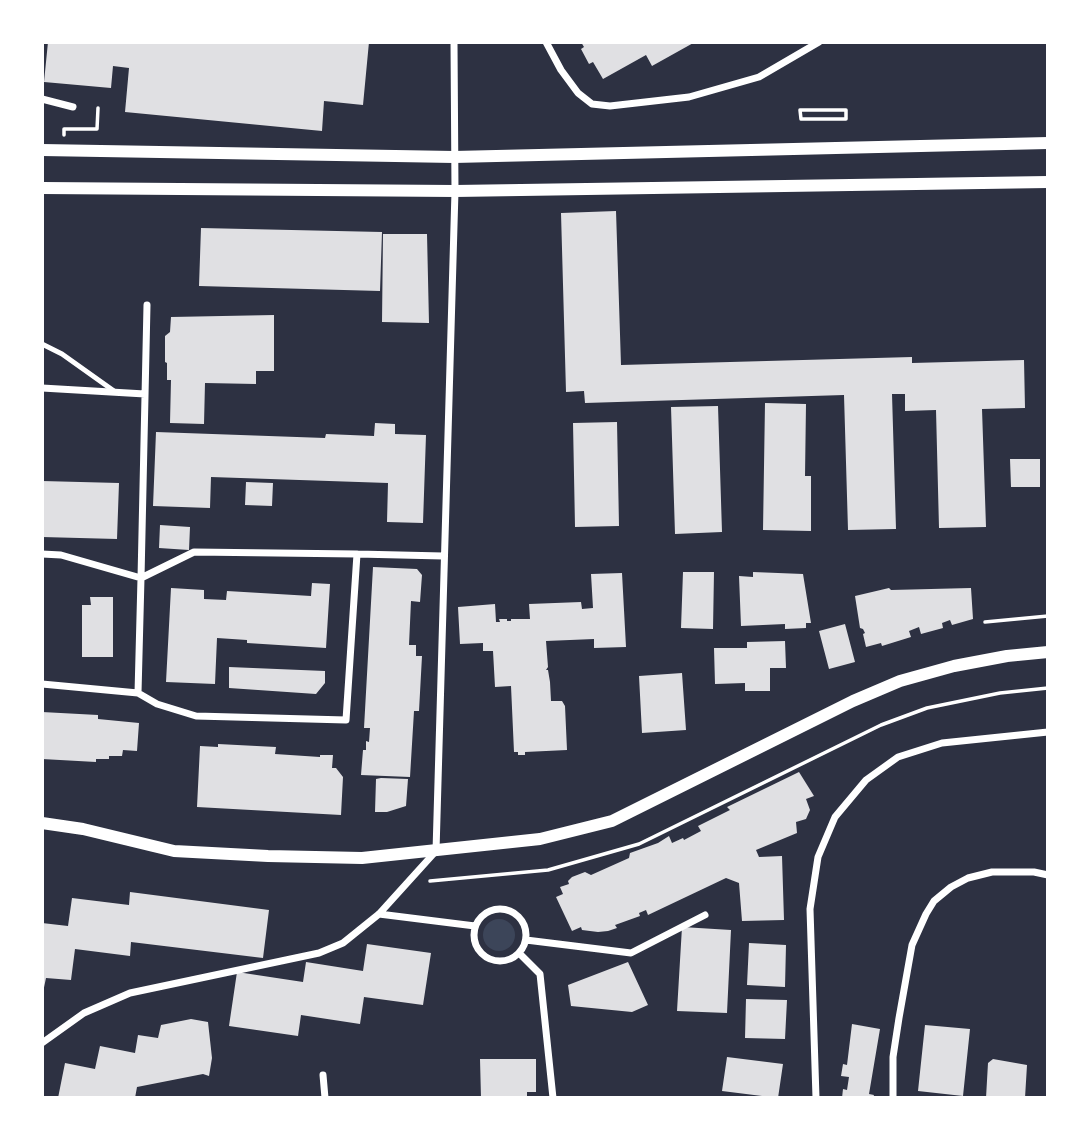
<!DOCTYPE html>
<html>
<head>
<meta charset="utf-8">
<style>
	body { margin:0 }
	#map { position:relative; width:1090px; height:1140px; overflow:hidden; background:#2d3142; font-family:Overpass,sans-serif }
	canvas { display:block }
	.frame { position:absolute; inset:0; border:44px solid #fff; pointer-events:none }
</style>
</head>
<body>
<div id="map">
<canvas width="1090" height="1140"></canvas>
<div class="frame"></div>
</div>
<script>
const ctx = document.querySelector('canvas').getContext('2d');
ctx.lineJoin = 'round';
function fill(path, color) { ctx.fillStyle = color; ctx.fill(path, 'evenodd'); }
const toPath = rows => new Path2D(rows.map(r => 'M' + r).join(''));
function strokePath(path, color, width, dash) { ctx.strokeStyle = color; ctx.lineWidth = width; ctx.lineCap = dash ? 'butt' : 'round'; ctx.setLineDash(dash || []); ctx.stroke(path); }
const green = toPath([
	'483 935a16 16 0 1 1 32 0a16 16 0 1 1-32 0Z'
]);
const building = toPath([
	[48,42,369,42,363,105,324,101,322,131,125,112,129,68,113,66,111,88,44,82],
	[581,42,695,42,652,66,646,55,603,79,593,62,589,64,581,49,584,47],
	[616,211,621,365,912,357,912,363,1024,360,1025,408,982,409,986,527,939,528,936,410,905,411,905,394,892,394,896,529,848,530,844,395,585,403,584,391,566,392,561,213],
	[201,228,382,232,380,291,199,286],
	[383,234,427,234,429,323,382,322],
	[274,315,274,371,256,371,256,384,205,383,204,424,170,423,171,380,167,380,167,363,165,362,165,336,170,332,171,317],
	[765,403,806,404,805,476,811,476,811,531,763,530],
	[718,406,722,532,675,534,671,407],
	[617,422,619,526,575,527,573,423],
	[375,423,395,424,395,434,426,435,423,523,387,522,388,483,211,477,210,508,153,506,156,432,325,438,326,434,374,436],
	[1010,459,1040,459,1040,487,1011,487],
	[42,481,119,483,117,539,42,537],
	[246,482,273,483,272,506,245,505],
	[160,525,190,527,189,550,159,548],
	[373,567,417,569,422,575,420,602,411,601,409,645,416,645,416,656,422,656,419,711,414,711,410,777,361,775,363,750,366,750,366,741,369,742,370,728,364,728],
	[683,572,714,572,713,629,681,628],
	[753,572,803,574,811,623,806,623,806,628,785,629,785,624,741,626,739,576,753,577],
	[622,573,626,647,594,648,594,639,546,641,548,667,546,670,548,670,550,682,551,701,562,701,565,706,567,750,525,752,525,755,518,755,518,752,514,752,511,686,495,687,493,651,483,651,483,643,460,644,458,607,495,604,496,622,500,622,499,619,507,619,507,621,511,621,511,619,530,619,529,604,581,602,582,609,593,608,591,574],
	[312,583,330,584,326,648,247,643,247,640,217,638,215,684,166,682,171,588,204,590,204,599,226,600,227,591,311,596],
	[889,588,891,590,971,588,973,619,952,625,950,620,942,623,943,628,921,634,919,627,909,631,911,637,882,646,881,643,866,647,863,634,865,633,863,629,860,628,855,596],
	[90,597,113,597,113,657,82,657,82,605,91,605],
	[845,624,855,662,829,669,819,631],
	[785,641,786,668,770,668,770,691,745,691,745,683,715,684,714,648,747,648,747,642],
	[229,667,325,671,325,683,316,694,229,688],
	[682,673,686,730,642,733,639,676],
	[42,712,98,715,98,719,139,723,137,751,123,750,122,756,109,756,109,759,96,759,96,762,42,759],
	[218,744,276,747,275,754,320,757,320,755,333,755,332,768,336,768,343,777,341,815,197,807,200,746,218,747],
	[799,772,814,796,806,799,810,810,806,819,796,822,797,833,756,850,759,857,782,856,784,920,742,921,739,883,726,878,648,915,646,910,639,913,640,916,615,925,617,928,608,931,598,932,582,930,581,927,572,931,556,897,563,894,560,887,569,884,568,881,572,877,585,872,591,875,629,858,630,853,658,843,669,836,672,843,683,838,684,840,701,831,698,826,730,810,727,807],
	[381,778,408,779,406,806,387,812,375,812,376,779],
	[130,892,269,910,263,958,131,942,130,956,75,949,71,980,46,978,42,997,42,923,68,926,72,898,129,905],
	[682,927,731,930,727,1013,677,1011],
	[749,943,786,945,785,987,747,985],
	[367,944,431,953,423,1005,364,997,360,1024,301,1015,298,1036,229,1026,237,972,303,982,306,962,363,971],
	[628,962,648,1005,632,1012,571,1006,568,985],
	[746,999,787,1000,785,1039,745,1038],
	[191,1019,208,1022,212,1058,209,1076,203,1074,137,1087,135,1098,58,1098,65,1063,95,1069,100,1046,135,1053,138,1035,158,1038,161,1025],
	[852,1024,880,1029,869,1094,874,1095,873,1098,842,1098,843,1089,847,1090,849,1077,841,1076,843,1064,847,1065],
	[925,1025,970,1029,963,1096,918,1091],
	[727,1057,783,1064,778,1098,722,1091],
	[480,1059,536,1059,536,1092,527,1092,527,1098,481,1098],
	[993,1059,1027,1065,1025,1098,986,1098,988,1063]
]);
const path = toPath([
	[800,110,846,110,846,119,801,119,800,110],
	[64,135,64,129,97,129,98,108],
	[985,622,1048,616],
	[430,881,548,870,639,844,881,725,927,708,1000,693,1048,688]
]);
const service = toPath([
	[42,344,62,354,114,391]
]);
const minor = toPath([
	[546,42,561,70,578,93,592,104,610,106,689,97,759,77,819,42],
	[42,99,73,107],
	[42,388,145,394],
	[42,554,61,555,141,578,147,305],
	[357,554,346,720,196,716,157,704,138,693,141,578,194,552,357,554,443,556],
	[42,684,138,693],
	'474 935a26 26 0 1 1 52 0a26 26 0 1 1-52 0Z',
	[379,914,475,926],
	[526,940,631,953,705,915],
	[519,953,540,974,553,1098],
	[42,1043,84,1013,130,993,319,953,343,943,379,914,436,851,455,191,454,42],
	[323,1075,325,1098],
	[816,1098,810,909,818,857,835,817,866,780,898,757,942,743,1048,732],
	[893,1098,893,1057,899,1018,912,945,926,914,934,901,951,887,968,878,992,872,1034,872,1048,875]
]);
const tertiary = toPath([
	[42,150,454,157,1048,143],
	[42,188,455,191,1048,182],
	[42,823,83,829,174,851,268,856,362,858,540,839,612,821,853,701,900,681,954,666,1007,656,1048,652]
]);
fill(green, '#3c4559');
fill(building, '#e0e0e3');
strokePath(path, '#fff', 3.5);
strokePath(service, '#fff', 5);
strokePath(minor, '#fff', 7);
strokePath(tertiary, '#fff', 12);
</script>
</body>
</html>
